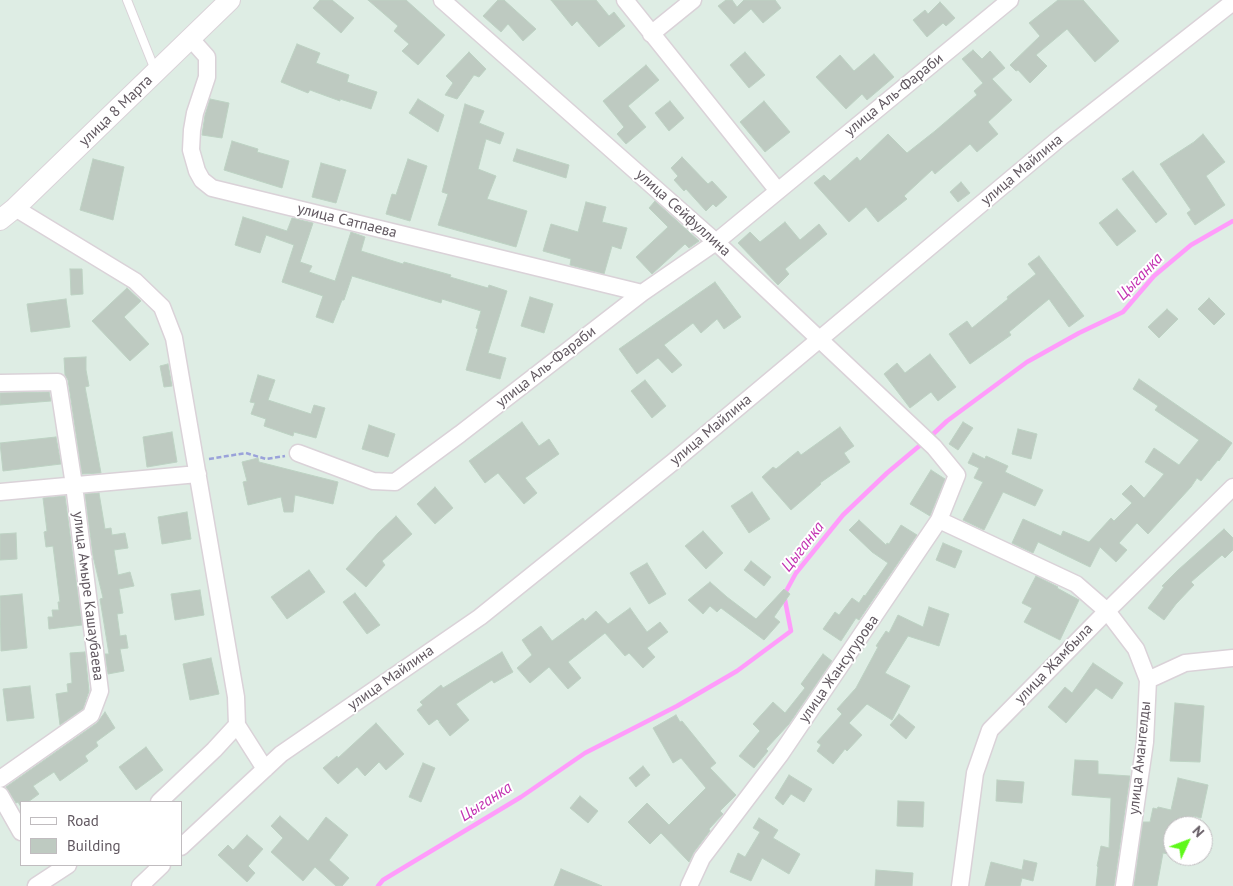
<!DOCTYPE html>
<html>
<head>
<meta charset="utf-8">
<style>
	body { margin:0 }
	#map { position:relative; width:1233px; height:886px; overflow:hidden; background:#deede4; font-family:"PT Sans",sans-serif }
	canvas { display:block }
	.legend { position:absolute; left:20px; top:801px; width:162px; height:65px; box-sizing:border-box; background:#fff; border:1px solid #c0bcbf; margin:0; padding:6px 9px; list-style:none; font-size:15px; color:#615860 }
	.legend li { display:flex; align-items:center; gap:10px; height:25px }
	.legend b { width:25px; border:1px solid #c0bcbf }
	.north { position:absolute; left:1163px; top:816px; width:50px; height:50px; box-sizing:border-box; background:#fff; border:1px solid #c0bcbf; border-radius:50%; rotate:47deg; font-size:14px; font-weight:700; line-height:20px; text-align:center; color:#615860 }
	.north::after { content:''; display:block; margin:auto; width:18px; height:22px; background:#5ff819; clip-path:polygon(50% 0,100% 100%,50% 72%,0 100%) }
</style>
</head>
<body>
<div id="map">
<canvas width="1233" height="886"></canvas>
<ul class="legend">
<li><b style="height:6px;background:#fff"></b>Road</li>
<li><b style="height:14px;background:#becac1"></b>Building</li>
</ul>
<div class="north">N</div>
</div>
<script>
const ctx = document.querySelector('canvas').getContext('2d');
ctx.lineJoin = 'round';
const toPath = rows => new Path2D(rows.map(r => 'M' + r).join(''));
function strokePath(path, color, width, dash) { ctx.strokeStyle = color; ctx.lineWidth = width; ctx.lineCap = dash ? 'butt' : 'round'; ctx.setLineDash(dash || []); ctx.stroke(path); }
function fill(path, color) { ctx.fillStyle = color; ctx.fill(path, 'evenodd'); }
function drawText(font, color, halo, rows, align = 'center') {
  ctx.font = font + ' "PT Sans",sans-serif'; ctx.lineWidth = 4; ctx.setLineDash([]); ctx.textBaseline = 'middle'; ctx.strokeStyle = halo; ctx.fillStyle = color; for (const [text, x, y, turn = 0] of rows) {
    ctx.save(); ctx.translate(x, y); ctx.rotate((+turn || 0) * Math.PI / 180); ctx.textAlign = isNaN(turn) ? turn : align; if (halo) ctx.strokeText(text, 0, 0); ctx.fillText(text, 0, 0); ctx.restore();
  }
}
const stream = toPath([
	[930,437,947,421,1027,362,1079,333,1123,312,1154,276,1191,245,1233,221],
	[378,886,383,880,521,797,585,753,677,706,737,671,791,631,784,595,796,573,843,515,887,473,924,442]
]);
const building = toPath([
	[320,0,332,0,354,18,341,33,313,8,320,0],
	[368,0,406,0,445,35,418,65,402,51,409,44,394,31,398,26,368,0],
	[498,0,504,0,536,29,523,41,508,24,501,32,483,16,498,0],
	[551,0,596,0,609,16,614,12,625,26,599,47,577,21,572,26,551,0],
	[726,0,732,0,737,7,744,0,775,0,781,8,763,23,751,9,734,24,718,6,726,0],
	[1058,0,1083,0,1119,41,1095,62,1067,29,1036,55,1047,66,1030,83,1018,70,1016,71,1010,65,1040,36,1029,23,1058,0],
	[940,2,955,18,946,26,943,23,927,37,913,20,925,10,928,14,940,2],
	[297,44,320,53,316,63,349,75,347,82,377,92,371,109,340,99,340,101,310,90,308,93,281,82,297,44],
	[973,50,982,59,990,51,1005,68,992,79,1012,100,988,122,998,134,977,152,970,144,935,174,932,170,904,196,907,199,878,222,866,207,849,222,814,183,824,175,830,181,857,157,860,161,888,134,907,153,935,131,977,95,974,91,983,83,962,59,973,50],
	[469,52,486,69,479,77,474,75,457,99,445,95,453,83,446,76,469,52],
	[745,52,765,75,749,88,730,65,745,52],
	[874,54,894,77,867,100,862,94,846,109,816,77,840,55,854,71,874,54],
	[646,65,659,80,628,106,646,127,626,144,617,134,624,127,603,101,646,65],
	[210,99,229,103,222,138,202,135,205,115,210,99],
	[418,99,444,115,438,132,409,113,418,99],
	[670,101,684,118,669,131,655,113,670,101],
	[764,101,790,132,765,152,740,122,764,101],
	[465,104,484,111,479,123,504,133,500,144,486,139,478,169,496,176,487,199,527,211,516,247,438,225,448,194,442,192,465,104],
	[1203,134,1225,162,1206,176,1225,205,1195,225,1187,213,1191,210,1160,164,1194,142,1203,134],
	[232,141,258,149,257,152,289,161,282,188,224,170,232,141],
	[517,149,569,165,566,178,513,161,517,149],
	[682,157,708,184,712,181,727,197,716,207,713,204,706,211,686,189,684,191,674,180,678,176,671,168,682,157],
	[93,159,124,167,113,220,80,210,93,159],
	[408,159,427,166,410,221,386,214,392,194,396,195,408,159],
	[321,163,346,170,336,203,312,197,321,163],
	[1133,171,1167,214,1156,223,1122,179,1133,171],
	[961,182,970,193,958,202,950,192,961,182],
	[655,201,699,241,689,248,685,244,652,274,636,257,668,227,649,208,655,201],
	[586,202,606,207,602,222,627,228,621,249,612,246,604,274,570,265,571,259,543,251,551,224,578,232,586,202],
	[1117,209,1136,231,1117,246,1099,223,1117,209],
	[243,217,287,231,292,218,313,223,300,262,312,266,309,272,335,281,351,232,365,237,361,251,403,264,404,262,451,275,450,277,488,288,489,285,507,291,488,353,506,358,500,379,466,370,478,329,476,328,481,311,442,299,441,303,352,276,344,300,342,300,333,323,316,317,323,296,282,282,294,245,266,235,260,253,235,245,243,217],
	[785,222,800,240,819,224,827,234,785,269,789,274,778,285,738,243,750,232,760,242,785,222],
	[1039,256,1084,316,1069,327,1049,299,1009,332,1011,335,970,364,949,334,967,321,972,328,1008,299,1007,297,1036,274,1028,264,1039,256],
	[70,269,82,269,83,294,71,295,70,269],
	[715,282,741,317,724,329,717,319,701,333,693,323,664,345,682,365,672,373,658,358,637,374,619,349,715,282],
	[127,288,141,301,124,317,149,344,130,361,92,321,127,288],
	[530,297,553,304,544,333,521,326,530,297],
	[1209,298,1225,314,1214,325,1198,309,1209,298],
	[66,299,70,327,31,332,27,304,66,299],
	[1167,309,1178,319,1159,338,1148,327,1167,309],
	[930,354,956,387,938,401,931,392,910,408,884,374,897,363,905,373,930,354],
	[86,357,86,370,89,386,85,387,101,473,82,474,68,380,65,375,64,358,86,357],
	[168,364,172,386,164,387,160,366,168,364],
	[258,375,275,380,268,400,311,414,314,405,325,408,316,438,294,432,293,436,264,426,266,419,251,414,255,403,250,402,258,375],
	[1139,379,1232,443,1219,461,1218,460,1201,481,1197,478,1191,487,1148,534,1137,523,1119,543,1127,550,1116,562,1100,547,1090,567,1038,542,1033,553,1012,543,1023,519,1061,536,1063,531,1089,542,1111,518,1114,521,1132,503,1122,494,1131,485,1144,498,1164,474,1145,462,1154,448,1179,465,1199,440,1155,410,1158,406,1133,389,1139,379],
	[645,380,666,406,652,418,631,391,645,380],
	[49,392,51,401,0,405,0,393,49,392],
	[522,422,539,446,549,439,559,454,525,478,537,493,524,504,498,473,485,483,469,461,522,422],
	[963,422,973,428,958,450,949,444,963,422],
	[369,425,395,434,388,457,362,449,369,425],
	[840,427,854,446,844,453,850,462,820,483,821,484,791,510,762,477,773,467,776,469,798,451,801,455,840,427],
	[1018,429,1037,434,1031,459,1012,454,1018,429],
	[172,432,177,462,147,467,143,437,172,432],
	[56,437,61,464,3,471,0,443,56,437],
	[973,453,985,459,986,456,1008,466,1005,472,1043,490,1035,506,1003,492,984,530,963,520,983,482,974,478,979,468,968,463,973,453],
	[258,458,259,462,338,482,333,504,295,495,293,512,284,512,281,497,248,505,243,482,247,481,242,462,258,458],
	[931,470,945,479,930,516,910,504,931,470],
	[435,487,453,508,435,524,417,504,435,487],
	[752,492,770,519,749,533,731,506,752,492],
	[99,493,105,529,111,528,112,535,125,533,128,548,114,550,118,575,130,572,134,586,119,589,123,613,117,614,120,636,126,635,128,648,120,649,124,671,108,674,105,654,109,654,100,599,103,598,93,556,85,494,99,493],
	[65,496,82,625,49,629,48,617,53,617,52,610,59,610,58,602,60,602,53,546,46,547,44,532,47,531,43,498,65,496],
	[187,512,191,539,162,544,158,517,187,512],
	[396,516,412,534,382,561,385,565,366,587,346,569,378,533,396,516],
	[859,520,886,545,887,543,889,544,901,525,917,535,859,620,856,618,841,641,823,629,835,612,839,615,852,598,859,603,864,595,865,596,888,563,872,552,849,530,859,520],
	[1224,529,1233,538,1233,550,1225,558,1222,555,1191,582,1194,585,1176,604,1164,620,1148,608,1164,587,1162,586,1178,570,1224,529],
	[703,531,723,553,706,569,685,546,703,531],
	[16,533,17,559,0,560,0,534,16,533],
	[943,543,962,551,955,568,936,560,943,543],
	[751,561,771,577,764,586,744,570,751,561],
	[647,563,666,594,649,604,630,573,647,563],
	[309,570,325,592,287,619,271,597,309,570],
	[1036,576,1058,587,1057,588,1079,600,1060,640,1024,622,1032,608,1022,603,1036,576],
	[710,582,727,597,756,619,784,589,790,594,774,617,780,622,764,640,721,608,717,612,710,606,703,614,688,600,710,582],
	[200,590,204,615,175,620,171,594,200,590],
	[355,593,380,625,367,634,343,602,355,593],
	[22,594,27,648,1,651,0,596,22,594],
	[929,607,949,614,939,646,908,636,885,673,910,686,892,720,867,704,849,723,862,735,847,751,845,749,833,764,817,751,821,745,817,742,842,714,837,709,856,688,878,647,876,646,886,631,889,633,898,615,923,627,929,607],
	[630,608,647,632,660,622,668,632,647,648,655,657,643,668,629,653,625,656,605,633,568,662,581,678,568,689,549,667,530,683,517,668,532,655,522,640,541,626,552,641,583,618,585,621,596,611,608,624,630,608],
	[85,652,89,691,83,709,60,725,56,694,68,692,67,684,72,683,70,653,85,652],
	[502,652,513,672,494,683,492,680,456,704,469,720,450,736,439,722,440,720,439,721,437,719,429,725,417,710,423,705,420,702,441,685,443,688,502,652],
	[823,654,832,661,789,724,766,749,768,751,754,768,739,756,760,731,753,724,773,702,785,713,805,688,801,684,823,654],
	[211,658,219,694,190,700,183,664,211,658],
	[1093,663,1123,683,1112,699,1096,688,1066,723,1048,707,1065,687,1072,693,1093,663],
	[30,686,34,718,7,721,3,689,30,686],
	[1175,703,1204,706,1200,762,1170,761,1175,703],
	[105,712,115,728,96,742,98,746,85,756,88,761,60,781,54,772,33,786,39,794,28,802,21,802,21,807,18,802,16,803,6,787,97,723,105,712],
	[899,714,915,727,906,739,890,725,899,714],
	[676,715,680,722,682,721,716,763,710,768,736,795,720,811,723,814,709,829,710,831,694,852,689,862,661,833,650,844,628,822,647,803,669,825,706,788,681,758,673,763,653,728,676,715],
	[376,723,404,754,386,770,379,762,365,776,357,767,338,784,323,768,337,756,338,758,376,723],
	[146,747,163,770,136,790,119,767,146,747],
	[1075,760,1098,761,1098,774,1130,776,1114,886,1096,886,1098,867,1097,866,1101,846,1109,848,1111,798,1072,795,1075,760],
	[423,763,435,768,421,802,409,797,423,763],
	[643,766,650,775,636,787,629,778,643,766],
	[789,775,812,789,804,802,791,794,783,805,775,798,789,775],
	[1178,778,1208,785,1201,818,1194,816,1192,826,1175,823,1175,826,1173,826,1173,855,1163,853,1157,886,1134,886,1143,822,1150,822,1153,808,1157,809,1158,807,1171,810,1178,778],
	[997,780,1024,782,1022,803,996,801,997,780],
	[580,796,598,811,588,823,570,808,580,796],
	[898,801,924,802,923,827,897,826,898,801],
	[280,816,308,841,326,817,348,835,329,860,349,878,342,886,336,886,315,867,303,881,271,852,283,838,271,826,280,816],
	[759,818,778,830,773,838,800,854,789,874,762,858,751,881,730,872,738,853,745,857,760,832,753,828,759,818],
	[247,835,263,849,248,866,255,873,247,882,218,855,228,845,233,850,247,835],
	[1024,860,1037,863,1033,881,1022,878,1020,886,985,886,991,862,1022,870,1024,860],
	[561,869,602,886,554,886,561,869],
	[876,870,913,873,912,886,875,886,876,870]
]);
const path = toPath([
	[209,459,246,453,266,459,285,456]
]);
const service = toPath([
	[127,0,155,70]
]);
const minor = toPath([
	[442,0,716,242,934,447,957,475,939,520,780,755,702,858,689,886],
	[625,0,778,191],
	[651,34,693,0],
	[191,39,207,57,207,77,195,113,192,130,191,150,197,171,202,180,212,188,642,293],
	[15,208,135,281,162,307,174,338,236,697,237,725,265,769],
	[0,383,58,382,74,485,100,691,91,715,0,779],
	[298,453,373,481,395,482,460,434,642,293,716,242,1010,0],
	[0,492,198,474],
	[939,520,1076,584,1107,611,1136,649,1148,680,1145,742,1124,886],
	[1148,680,1185,663,1233,658],
	[0,795,21,832],
	[159,802,214,750,237,725],
	[181,847,281,754,480,617,673,462,1061,137,1233,2],
	[36,886,68,865],
	[140,886,162,865],
	[960,886,975,773,990,730,1107,611,1233,487]
]);
const tertiary = toPath([
	[0,220,15,208,230,0]
]);
const streetNames = [
	["улица Аль-Фараби",894,95,-39],
	["улица 8 Марта",116,111,-44],
	["улица Майлина",1022,170,-40],
	["улица Сейфуллина",683,213,42],
	["улица Сатпаева",347,221,14],
	["улица Аль-Фараби",546,367,-38],
	["улица Майлина",711,430,-40],
	["улица Амыре Кашаубаева",88,596,83],
	["улица Жамбыла",1054,664,-46],
	["улица Жансугурова",839,669,-55],
	["улица Майлина",391,678,-35],
	["улица Амангелды",1140,758,-84]
];
const waterNames = [
	["Цыганка",1140,277,-46],
	["Цыганка",803,547,-52],
	["Цыганка",486,802,-33]
];
strokePath(stream, '#ff9cfb', 4.5);
fill(building, '#becac1');
strokePath(building, '#bdd2c3', 1);
strokePath(service, '#dad2d8', 10);
strokePath(minor, '#dad2d8', 19);
strokePath(tertiary, '#dad2d8', 22);
strokePath(path, '#9aa2da', 2.5, [5, 2.5]);
strokePath(service, '#fff', 8);
strokePath(minor, '#fff', 16);
strokePath(tertiary, '#fff', 20);
drawText('15px', '#615860', '#fff', streetNames);
drawText('italic 16px', '#c333b2', '#fff', waterNames);
</script>
</body>
</html>
